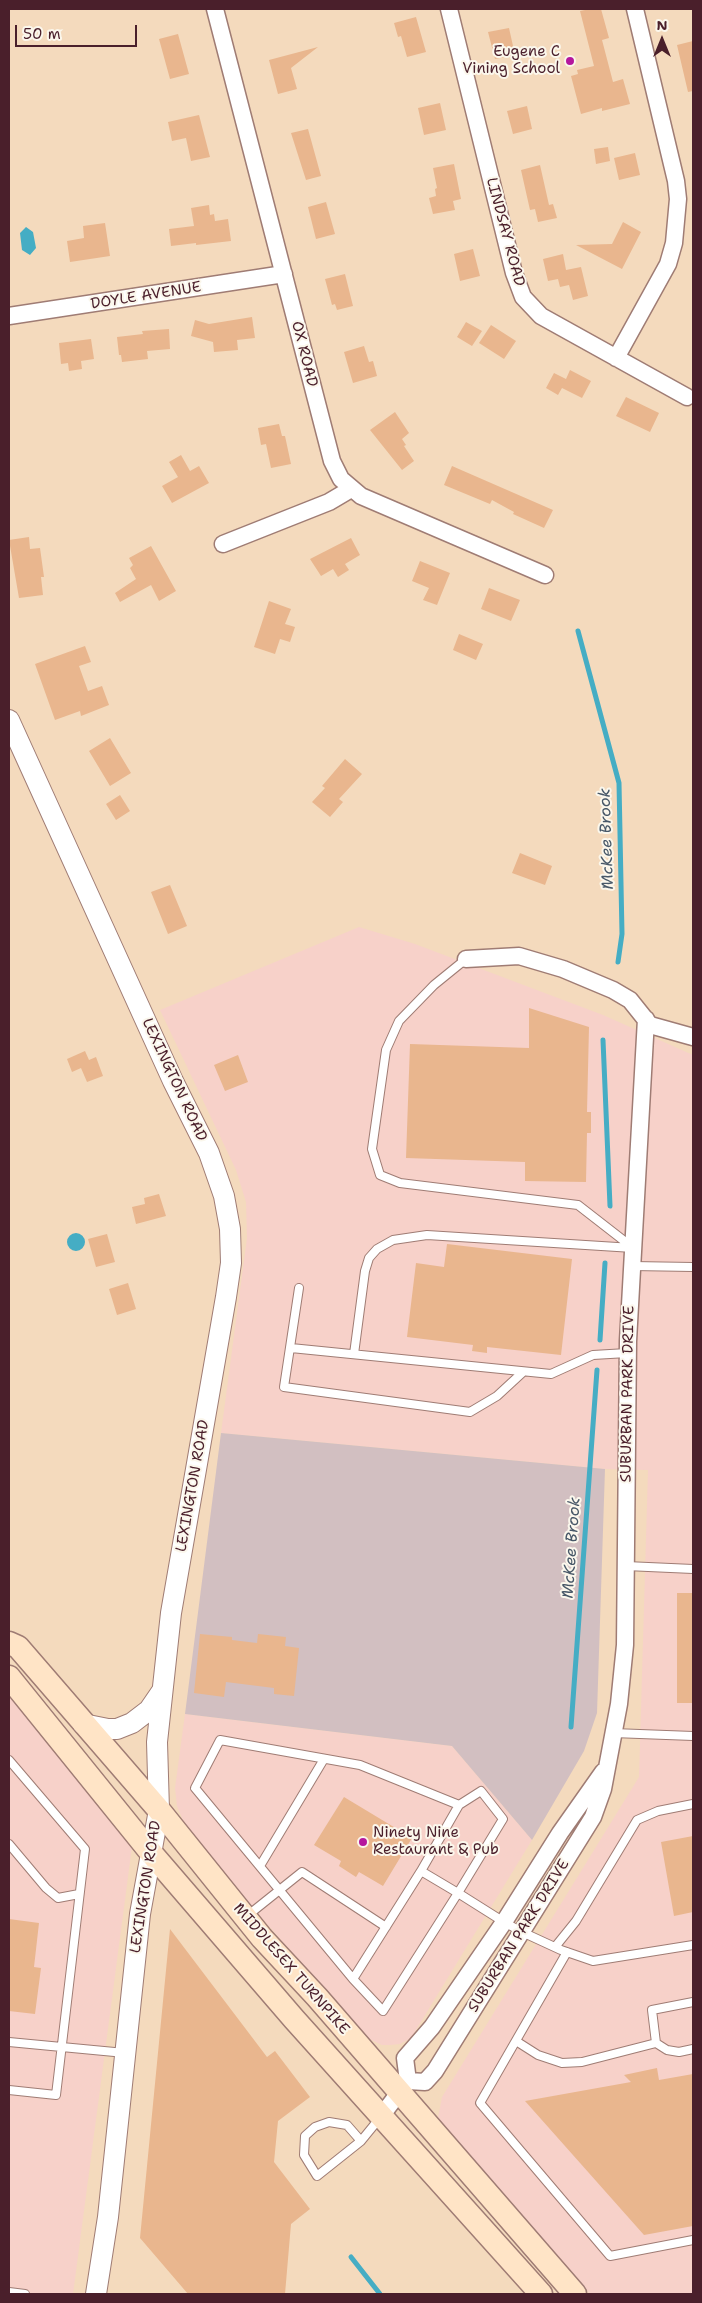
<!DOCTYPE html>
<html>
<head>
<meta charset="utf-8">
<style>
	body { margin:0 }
	#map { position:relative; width:702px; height:2303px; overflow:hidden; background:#f4dabd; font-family:"Shantell Sans",sans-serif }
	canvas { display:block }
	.frame { position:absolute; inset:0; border:10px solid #4a1f2b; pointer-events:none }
	.north { position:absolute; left:637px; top:15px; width:50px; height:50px; -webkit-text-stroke:4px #fbf7ec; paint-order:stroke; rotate:0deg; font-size:14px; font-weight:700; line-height:20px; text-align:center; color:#4a1f2b }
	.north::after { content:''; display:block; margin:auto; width:18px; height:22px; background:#4a1f2b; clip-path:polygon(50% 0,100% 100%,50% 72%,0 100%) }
	.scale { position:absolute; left:15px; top:25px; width:122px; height:22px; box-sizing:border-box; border:2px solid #4a1f2b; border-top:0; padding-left:6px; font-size:15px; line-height:18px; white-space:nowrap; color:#4a1f2b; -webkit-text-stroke:4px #fbf7ec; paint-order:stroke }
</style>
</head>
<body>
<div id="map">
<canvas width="702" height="2303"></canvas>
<div class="frame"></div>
<div class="north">N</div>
<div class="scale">50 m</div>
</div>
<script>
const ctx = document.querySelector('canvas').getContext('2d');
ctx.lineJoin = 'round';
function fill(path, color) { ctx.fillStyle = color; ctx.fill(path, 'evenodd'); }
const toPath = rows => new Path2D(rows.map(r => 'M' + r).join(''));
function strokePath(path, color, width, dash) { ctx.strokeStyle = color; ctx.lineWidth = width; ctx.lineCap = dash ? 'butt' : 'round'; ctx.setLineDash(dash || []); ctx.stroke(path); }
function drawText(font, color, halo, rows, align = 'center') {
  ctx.font = font + ' "Shantell Sans",sans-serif'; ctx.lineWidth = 4; ctx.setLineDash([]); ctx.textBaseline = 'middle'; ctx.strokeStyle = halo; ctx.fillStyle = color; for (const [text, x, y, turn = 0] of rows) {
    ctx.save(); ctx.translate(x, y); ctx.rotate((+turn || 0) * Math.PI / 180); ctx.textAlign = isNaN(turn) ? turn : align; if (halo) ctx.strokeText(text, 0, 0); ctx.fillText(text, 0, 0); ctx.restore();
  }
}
const built = toPath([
	[359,927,415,944,603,1015,693,1055,693,2294,590,2294,437,2123,442,2097,639,1777,648,1470,605,1469,221,1433,247,1238,246,1202,236,1170,160,1010],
	[9,1696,133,1839,73,2294,9,2294],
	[185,1714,452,1746,532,1840,411,2038,400,2044,390,2045,382,2045,367,2038,189,1835,177,1806,175,1788]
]);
const industrial = toPath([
	[221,1433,605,1469,597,1713,584,1751,532,1840,452,1746,185,1714]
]);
const water = toPath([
	[26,227,33,232,36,248,30,255,22,250,20,233],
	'67 1242a9 9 0 1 1 18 0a9 9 0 1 1-18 0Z'
]);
const stream = toPath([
	[578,631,619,783,622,934,618,962],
	[603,1040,610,1206],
	[600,1340,605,1263],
	[571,1727,597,1370],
	[351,2257,380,2294]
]);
const building = toPath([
	[590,9,601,9,609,38,602,40,613,82,623,79,630,104,602,111,602,108,581,114,571,76,578,74,577,70,594,66,580,11],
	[416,17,426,52,407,57,401,36,398,37,394,23],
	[509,28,515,55,495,59,488,32],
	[178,34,189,74,170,79,159,39],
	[693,41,693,91,688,92,677,45],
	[318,47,291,68,297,89,278,94,269,60],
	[440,103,446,130,424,135,418,108],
	[527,106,532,129,513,134,507,111],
	[199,115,210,157,191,161,186,138,172,141,168,122],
	[308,129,321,176,306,180,291,133],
	[608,147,610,161,596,164,594,149],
	[635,153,640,175,619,180,614,158],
	[454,164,461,199,453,201,455,210,433,214,429,198,436,196,435,189,437,188,433,168],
	[540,165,549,205,553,204,557,218,538,222,535,209,530,210,521,170],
	[326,202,335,234,316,239,308,207],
	[209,205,210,215,214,214,215,221,228,219,231,241,196,245,196,243,171,246,169,229,194,226,191,208],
	[623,222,641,232,622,269,576,245,612,244],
	[105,223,110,256,70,262,67,241,84,238,83,226],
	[473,249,480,276,460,281,454,254],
	[563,254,566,270,581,267,588,296,573,300,569,285,560,287,558,279,548,281,543,259],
	[345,274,353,306,337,310,335,304,332,305,325,279],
	[252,317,255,338,237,340,238,350,214,352,213,342,191,336,195,320,209,324],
	[466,322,482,331,472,346,457,337],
	[491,325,516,341,504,359,479,343],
	[169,329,170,349,147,351,148,359,122,362,121,355,119,355,117,337,143,334,142,331],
	[91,339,94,359,81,361,82,369,69,371,68,363,61,364,59,343],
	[364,346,369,362,373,361,377,376,353,383,344,352],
	[570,370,591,381,582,398,562,388,558,395,546,388,554,373,566,379],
	[626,397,659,413,650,432,616,416],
	[395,412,409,433,402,439,406,445,404,446,414,461,402,470,370,430],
	[279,424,282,436,285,436,291,464,271,468,266,444,261,445,258,428],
	[181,455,190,471,199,466,209,483,172,503,162,486,178,477,169,462],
	[452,466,553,510,544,528,513,514,514,512,492,500,490,504,444,485],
	[29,537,30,549,40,548,44,577,41,577,43,595,19,598,9,540],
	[351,538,360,555,345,564,349,570,338,577,333,569,321,576,310,559],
	[151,546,176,591,159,601,151,585,120,602,115,593,136,579,130,568,133,565,129,558],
	[420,561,450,573,437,605,423,600,429,588,412,581],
	[489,588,520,600,511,621,481,609],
	[269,601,291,609,285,624,295,627,290,642,280,639,275,654,254,647],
	[459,634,483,644,476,660,453,650],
	[85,646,91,662,79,666,88,691,102,686,109,705,81,716,80,711,55,720,35,664],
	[110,738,131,773,110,786,89,751],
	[345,759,362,774,339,799,343,802,330,817,312,802,325,788,322,786],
	[120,795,130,811,116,820,106,804],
	[520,853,552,866,545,885,512,873],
	[170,885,187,926,168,934,151,892],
	[529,1008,589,1027,587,1112,591,1112,591,1133,587,1133,586,1182,525,1181,525,1162,406,1158,410,1044,529,1048],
	[85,1051,89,1060,96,1057,103,1076,87,1082,81,1068,72,1072,67,1059],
	[238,1055,248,1082,225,1091,214,1065],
	[159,1194,166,1216,136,1224,132,1207,145,1204,144,1198],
	[107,1234,115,1262,96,1267,88,1239],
	[447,1244,572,1259,561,1355,487,1347,487,1353,472,1351,473,1345,407,1337,416,1263,444,1267],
	[128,1283,136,1309,117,1315,109,1289],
	[677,1593,693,1593,693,1703,677,1703],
	[200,1634,232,1637,232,1640,257,1643,258,1634,286,1637,285,1646,299,1648,294,1696,274,1694,274,1688,226,1682,224,1697,194,1693],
	[344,1797,412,1838,383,1886,359,1872,356,1877,339,1866,341,1861,314,1845],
	[693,1836,693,1912,674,1916,661,1842],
	[9,1919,39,1923,34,1967,41,1968,35,2014,9,2011],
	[170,1929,267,2057,275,2051,310,2097,278,2121,274,2162,310,2209,291,2224,285,2294,188,2294,140,2238],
	[657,2068,659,2080,693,2074,693,2226,644,2235,525,2101,631,2082,624,2075]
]);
const service = toPath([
	[466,959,434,985,399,1021,386,1050,372,1149,380,1175,400,1183,578,1205,632,1247],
	[632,1266,693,1267],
	[299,1288,284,1387,470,1412,497,1396,523,1372],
	[291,1348,551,1374,593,1355,627,1353],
	[354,1354,365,1271,369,1258,377,1249,393,1240,427,1235,633,1248],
	[626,1566,693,1569],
	[613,1733,693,1736],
	[9,1760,85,1849,56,2095,9,2090],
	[459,1805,481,1791,503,1819,458,1893,383,2011,353,1979,195,1788,220,1740,360,1765,459,1805,421,1871,458,1893,504,1922,522,1932,561,1950,593,1961,693,1945],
	[9,1844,46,1888,58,1898,79,1894],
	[260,1866,324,1759],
	[247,1916,302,1872,386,1927],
	[555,1947,576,1921,637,1820,658,1811,693,1804],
	[567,1952,480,2103,610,2256,693,2240],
	[353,1979,421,1871],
	[516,2041,538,2055,562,2063,582,2062,656,2043,652,2010,693,2002],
	[9,2042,125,2053],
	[656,2043,667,2050,679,2052,693,2049],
	[361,2141,347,2125,329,2122,315,2127,305,2136,304,2155,317,2176,361,2141,379,2119],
	[9,2292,25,2294]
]);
const minor = toPath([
	[215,9,332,461,341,479,361,496,545,575],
	[449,9,514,273,523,297,541,316,687,397],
	[9,316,284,274],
	[616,358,668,264,674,243,678,199,676,181,635,9],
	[223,544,329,502,351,489],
	[466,959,519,956,563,969,613,990,630,1000,650,1025,693,1037],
	[408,2081,425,2082,435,2071,593,1817,603,1789,619,1704,625,1645,628,1341,646,1019],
	[382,2115,408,2081,405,2058,432,2027,504,1922,560,1833,603,1772]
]);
const tertiary = toPath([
	[9,720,173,1081,209,1153,224,1196,230,1229,231,1263,226,1297,171,1613,157,1742,159,1810,140,1914,108,2217,96,2294],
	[83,1724,108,1729,117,1729,132,1723,149,1710,162,1691]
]);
const secondary = toPath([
	[9,1643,18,1647,159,1810,262,1938,317,1997,575,2294],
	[9,1677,152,1854,294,2019,541,2294]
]);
const markers = [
	[570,61,5,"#b5179e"],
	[363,1842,5,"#b5179e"]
];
const poiNames = [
	["Eugene C",560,52],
	["Vining School",560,69],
	["Ninety Nine",373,1833,"left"],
	["Restaurant & Pub",373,1850,"left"]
];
const streetNames = [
	["LINDSAY ROAD",505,232,75],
	["DOYLE AVENUE",146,296,-9],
	["OX ROAD",304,354,76],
	["LEXINGTON ROAD",174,1080,65],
	["SUBURBAN PARK DRIVE",628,1394,-89],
	["LEXINGTON ROAD",193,1486,-80],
	["LEXINGTON ROAD",146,1887,-81],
	["SUBURBAN PARK DRIVE",519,1936,-58],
	["MIDDLESEX TURNPIKE",291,1969,49]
];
const waterNames = [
	["McKee Brook",607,839,-92],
	["McKee Brook",572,1548,-86]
];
fill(built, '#f7d1c9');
fill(industrial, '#d2bfc1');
fill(water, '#45adc4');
strokePath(stream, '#45adc4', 5);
fill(building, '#e9b68e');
strokePath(service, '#9f7c74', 10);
strokePath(minor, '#9f7c74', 19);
strokePath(tertiary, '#9f7c74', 22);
strokePath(secondary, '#9f7c74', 25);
strokePath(service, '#fff', 8);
strokePath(minor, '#fff', 16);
strokePath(tertiary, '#fff', 20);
strokePath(secondary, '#ffe4c6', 22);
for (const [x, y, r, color] of markers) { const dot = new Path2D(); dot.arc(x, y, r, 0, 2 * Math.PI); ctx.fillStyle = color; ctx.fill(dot); strokePath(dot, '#fbf7ec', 2); }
drawText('15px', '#4a1f2b', '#fbf7ec', poiNames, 'right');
drawText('15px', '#4a1f2b', '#fbf7ec', streetNames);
drawText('italic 16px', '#485868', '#fbf7ec', waterNames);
</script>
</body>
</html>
